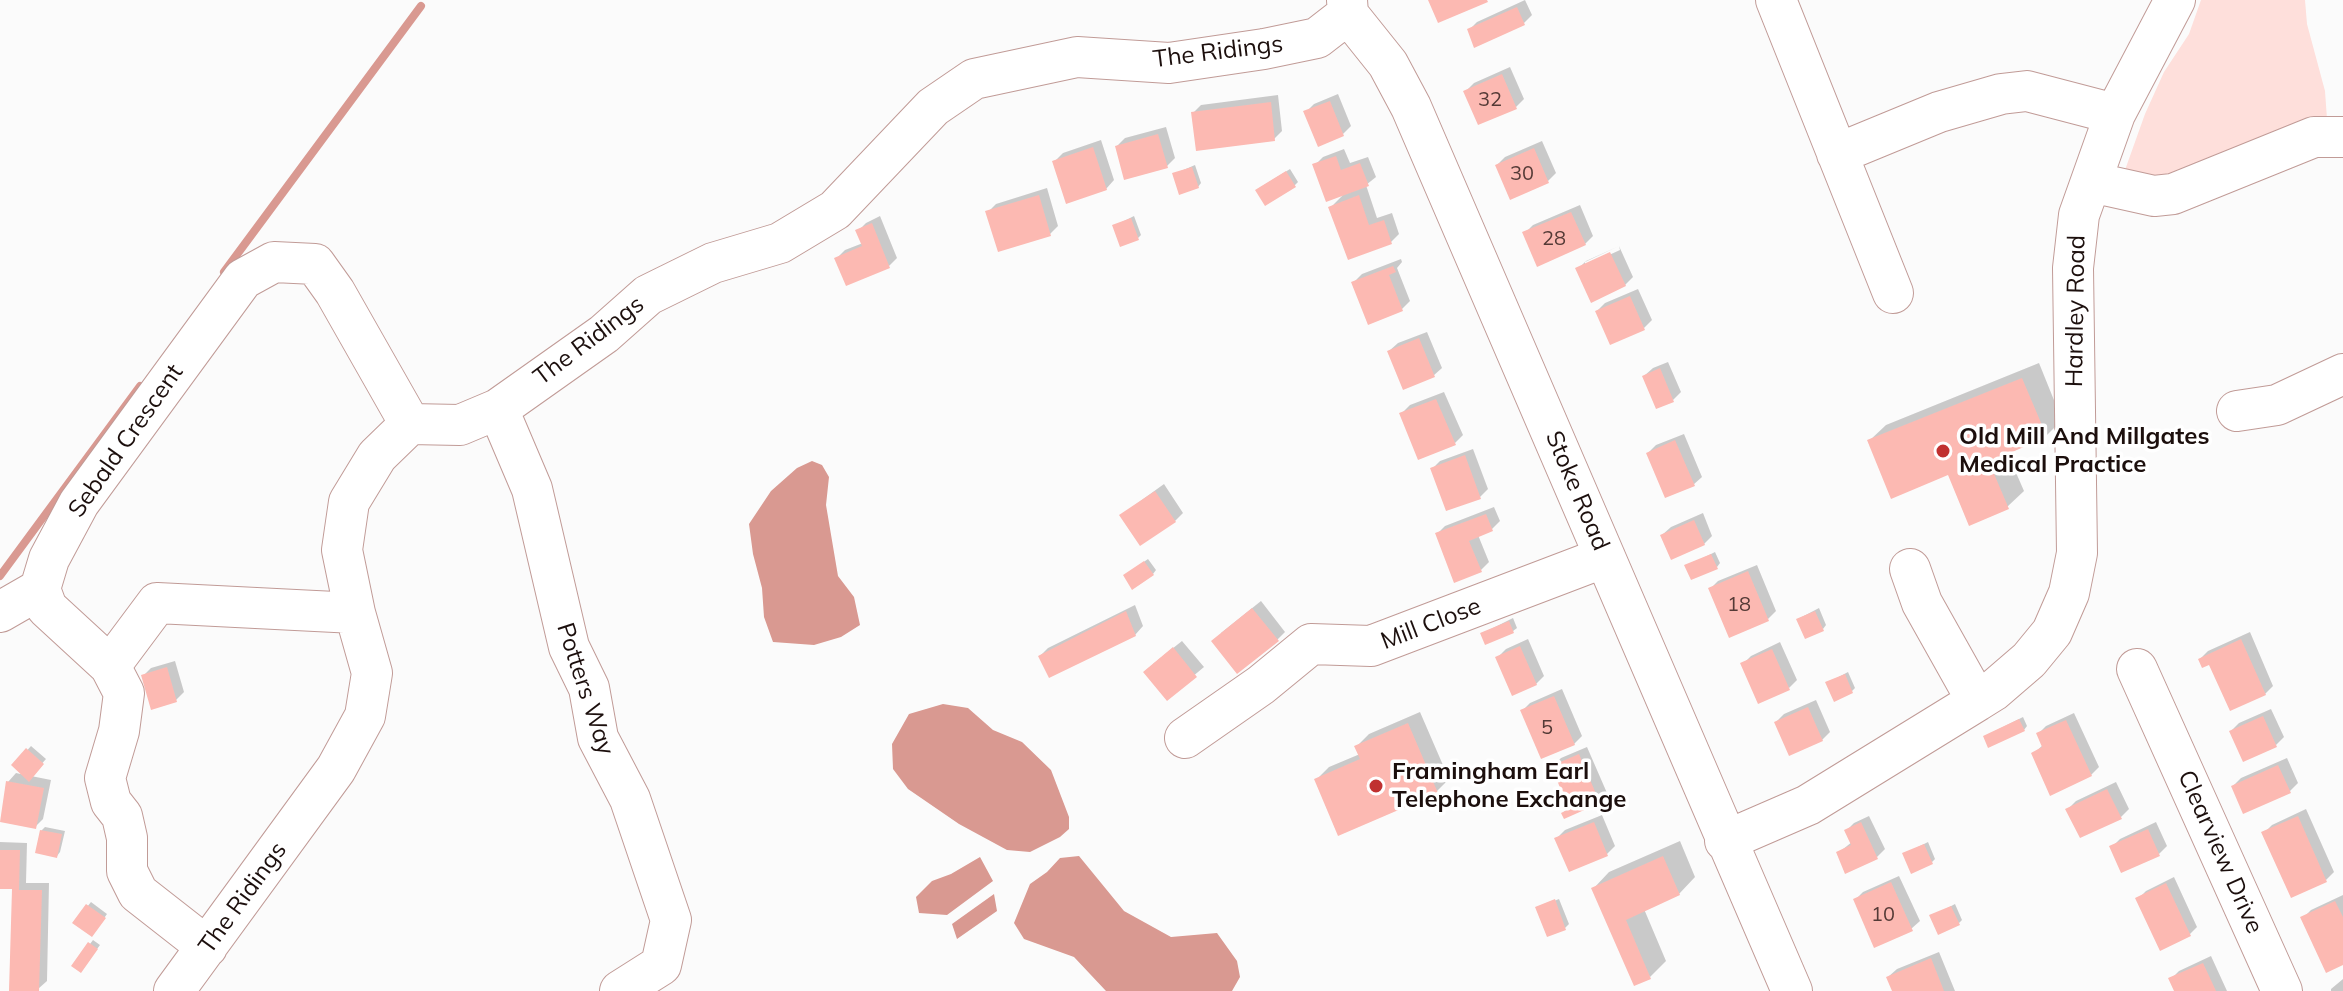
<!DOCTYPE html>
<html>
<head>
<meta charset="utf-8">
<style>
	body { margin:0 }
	canvas { display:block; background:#fbfbfb }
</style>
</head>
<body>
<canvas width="2343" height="991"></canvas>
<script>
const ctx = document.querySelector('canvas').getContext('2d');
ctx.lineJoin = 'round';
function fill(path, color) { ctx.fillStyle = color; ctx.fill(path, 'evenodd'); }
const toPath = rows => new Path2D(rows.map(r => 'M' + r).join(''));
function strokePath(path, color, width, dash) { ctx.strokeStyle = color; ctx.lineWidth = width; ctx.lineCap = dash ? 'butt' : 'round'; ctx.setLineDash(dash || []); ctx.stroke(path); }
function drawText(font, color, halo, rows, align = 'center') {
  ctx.font = font + ' Mulish,sans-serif'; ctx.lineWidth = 7; ctx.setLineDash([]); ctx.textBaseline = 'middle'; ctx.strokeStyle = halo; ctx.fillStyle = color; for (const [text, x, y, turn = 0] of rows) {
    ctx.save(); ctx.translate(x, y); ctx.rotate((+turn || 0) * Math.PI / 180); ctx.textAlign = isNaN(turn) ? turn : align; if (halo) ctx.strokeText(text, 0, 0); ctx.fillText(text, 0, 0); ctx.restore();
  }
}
const green = toPath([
	[2201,0,2305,0,2307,24,2325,91,2327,119,2200,174,2131,182,2125,170,2145,114,2164,72,2189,34]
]);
const water = toPath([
	[812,461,822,465,829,477,826,505,838,576,854,597,860,625,841,637,814,645,773,642,764,617,762,588,753,554,749,524,771,491,797,468],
	[943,704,968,708,993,730,1022,742,1051,770,1069,817,1069,829,1060,837,1030,852,1007,850,959,824,908,789,893,769,892,744,909,714],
	[1079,856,1124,911,1171,937,1217,933,1237,961,1240,977,1232,991,1106,991,1074,957,1024,939,1014,923,1030,884,1047,872,1060,858],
	[980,857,993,881,947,915,919,913,916,897,932,881,951,874],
	[994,894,997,911,957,939,952,924]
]);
const shadow = toPath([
	[1525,0,1532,15,1524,23,1476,45,1469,30,1477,22],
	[1510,67,1524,99,1516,107,1466,91,1474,83],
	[1338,94,1351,126,1343,134,1306,112,1314,104],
	[1278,95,1282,131,1274,139,1193,113,1201,105],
	[1166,127,1175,158,1167,166,1117,146,1125,138],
	[1101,140,1114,180,1106,189,1055,161,1063,153],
	[1542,141,1556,173,1548,181,1511,197,1497,165,1505,157],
	[1344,149,1350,163,1368,157,1376,177,1366,185,1377,218,1392,213,1399,234,1391,242,1331,207,1345,193,1315,165,1323,157],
	[1195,165,1201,183,1198,187,1174,174],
	[1290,169,1298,182,1294,186,1261,187],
	[1047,188,1058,226,1050,234,988,212,996,204],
	[1580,205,1593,236,1585,244,1525,233,1533,225],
	[880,216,897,258,889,266,848,284,837,258,845,250,863,243,858,231,866,223],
	[1134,216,1141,235,1138,238,1114,226],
	[1619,246,1633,277,1625,285,1578,269,1586,261],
	[1619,246,1620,250,1585,266,1585,262],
	[1401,259,1402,262,1397,268,1410,301,1402,309,1354,282,1362,274],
	[1638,289,1652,320,1644,328,1597,311,1605,303],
	[1427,332,1442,368,1433,376,1389,351,1398,343],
	[1668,362,1681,392,1673,400,1644,376,1653,368],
	[2039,363,2062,420,2046,436,2007,452,2024,491,2007,507,1949,473,1869,441,1886,425],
	[1444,392,1463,435,1455,443,1402,413,1410,405],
	[1684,434,1702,477,1693,485,1648,453,1656,445],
	[1473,449,1488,489,1480,497,1432,469,1440,461],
	[1164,484,1183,513,1175,521,1121,515],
	[1494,507,1500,521,1492,529,1478,535,1489,562,1481,570,1437,534,1445,526],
	[1703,513,1712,536,1704,544,1662,535,1671,527],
	[1715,552,1720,563,1717,567,1687,566],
	[1148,559,1156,570,1153,574,1129,572],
	[1757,565,1776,611,1768,619,1710,589,1718,581],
	[1261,601,1285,632,1277,640,1221,633],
	[1135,605,1143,626,1135,635,1040,656,1048,648],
	[1819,608,1826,625,1823,629,1798,619],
	[1513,618,1517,628,1513,631,1483,633],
	[2250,632,2273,686,2265,694,2210,662,2200,659,2208,651],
	[1528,639,1544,676,1536,684,1498,657,1506,649],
	[1182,641,1204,667,1167,698,1153,664],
	[1780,642,1797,680,1789,688,1743,664,1751,656],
	[175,661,184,692,176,700,143,676,151,668],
	[1848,672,1855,688,1852,691,1827,683],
	[1562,689,1582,736,1574,744,1522,711,1530,703],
	[1816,700,1830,732,1822,740,1776,722,1784,714],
	[2271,709,2284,737,2276,745,2231,731,2239,723],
	[1420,712,1449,779,1437,791,1316,780,1329,767,1360,754,1357,746,1369,734],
	[2074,713,2099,767,2091,775,2033,754,2043,745,2038,734,2046,726],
	[2023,717,2027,726,2024,730,1985,736],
	[31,746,46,759,31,776,51,780,43,819,35,827,8,782,16,773,25,775,14,765],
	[1587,747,1607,793,1599,801,1563,813,1570,806,1553,766,1561,758],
	[2287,758,2298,783,2290,791,2233,786,2241,778],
	[2116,782,2129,809,2121,817,2068,809,2076,801],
	[2306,809,2334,872,2326,880,2264,833,2272,825],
	[1602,815,1615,846,1607,854,1570,870,1557,838,1565,830],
	[1869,816,1885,849,1877,857,1838,853,1852,842,1846,831,1854,823],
	[2156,822,2167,846,2159,854,2112,847,2120,839],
	[45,827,65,831,60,852,57,856,41,831],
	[1680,841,1695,877,1679,894,1644,909,1666,961,1650,977,1593,889,1609,872],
	[0,842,27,843,26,883,49,883,47,981,38,989,14,887,0,887],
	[1928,842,1935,859,1932,862,1904,854],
	[1899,876,1920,921,1911,929,1855,900,1863,892],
	[2174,877,2197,927,2189,935,2138,899,2146,891],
	[2343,895,2343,963,2303,918,2311,910],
	[1559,899,1569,924,1565,928,1539,907],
	[91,902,107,914,95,931,75,922],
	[1955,904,1962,920,1959,923,1932,916],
	[93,940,100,945,84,967,74,965],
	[1939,952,1955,991,1894,991,1888,977,1897,969],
	[2211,956,2227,991,2177,991,2171,979,2179,971],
	[2343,979,2343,991,2331,991,2331,989]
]);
const stream = toPath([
	[224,272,421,6],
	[0,576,140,386]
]);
const building = toPath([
	[1428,0,1487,0,1488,2,1438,23],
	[1517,7,1525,25,1474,48,1467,29],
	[1502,74,1517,109,1478,125,1463,91],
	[1330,101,1344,136,1318,147,1303,111],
	[1271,102,1275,141,1196,151,1191,112],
	[1158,134,1168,168,1124,180,1115,146],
	[1093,147,1107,190,1066,204,1052,161],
	[1534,148,1549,183,1510,200,1495,165],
	[1336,156,1341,170,1360,163,1369,186,1326,202,1312,164],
	[1192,167,1199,188,1179,195,1172,173],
	[1286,171,1296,187,1265,206,1255,190],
	[1039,195,1051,236,998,252,985,211],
	[1359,195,1369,225,1384,220,1392,244,1348,260,1328,207],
	[1571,212,1586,245,1537,267,1522,232],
	[1131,218,1139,240,1120,247,1112,225],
	[872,223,890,268,846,286,834,258,862,246,855,230],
	[1610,252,1626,286,1591,303,1575,268],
	[1393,266,1396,272,1389,275,1403,311,1368,325,1351,282],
	[1630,296,1645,330,1610,345,1595,311],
	[1419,338,1435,377,1403,390,1387,351],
	[1660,368,1674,402,1656,409,1642,376],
	[2022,378,2047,437,1989,462,2009,509,1969,526,1948,475,1891,499,1867,440],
	[1436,399,1456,445,1418,460,1399,413],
	[1675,440,1695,486,1665,498,1646,453],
	[1465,455,1481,499,1446,511,1430,468],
	[1155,491,1176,522,1140,546,1119,515],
	[1486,514,1493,531,1469,541,1482,572,1454,583,1435,533],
	[1694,520,1705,545,1671,560,1660,535],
	[1711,554,1718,569,1691,580,1684,565],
	[1144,561,1154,575,1132,590,1123,575],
	[1748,571,1769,621,1729,638,1708,588],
	[1252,608,1279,641,1237,674,1211,641],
	[1126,611,1136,636,1049,678,1038,656],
	[1815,611,1824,631,1805,639,1796,619],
	[1509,621,1514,633,1485,645,1480,633],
	[2241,639,2266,695,2230,711,2209,665,2202,668,2198,659],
	[1520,646,1537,685,1512,696,1495,657],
	[1173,647,1197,677,1167,701,1143,672],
	[1772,649,1790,690,1758,704,1740,663],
	[167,667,177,702,151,710,141,675],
	[1845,674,1853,693,1834,702,1825,682],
	[1554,696,1575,745,1541,759,1520,710],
	[1808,707,1823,741,1789,756,1774,722],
	[2263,716,2277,747,2243,762,2229,731],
	[2019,719,2025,731,1988,748,1983,736],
	[2066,720,2092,776,2050,796,2031,753,2042,747,2036,733],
	[1408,723,1438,793,1338,836,1314,779,1360,759,1354,746],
	[26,748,44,764,29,782,11,765],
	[1579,754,1600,803,1564,819,1561,813,1569,809,1551,766],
	[2278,765,2291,793,2243,814,2231,786],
	[6,781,44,788,36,829,0,822],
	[2107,789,2122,819,2080,838,2065,809],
	[2298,816,2327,882,2291,898,2261,832],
	[1594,822,1608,856,1569,872,1554,838],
	[1861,822,1878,859,1845,874,1836,852,1851,845,1844,830],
	[2148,829,2160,856,2121,873,2109,846],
	[40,830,62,834,57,858,35,853],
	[1924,844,1933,864,1911,874,1902,853],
	[0,850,20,850,19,890,42,890,39,991,9,991,12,889,0,889],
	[1663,856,1680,895,1626,920,1651,979,1634,986,1591,888],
	[1891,882,1913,931,1874,948,1853,899],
	[2166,883,2191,936,2160,951,2135,898],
	[1555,899,1566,930,1547,937,1535,907],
	[2335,901,2343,917,2343,965,2326,973,2300,917],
	[86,904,106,918,92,937,72,923],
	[1951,906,1960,925,1938,935,1929,915],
	[88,942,98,949,81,973,71,966],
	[1931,958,1944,991,1892,991,1886,977],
	[2203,963,2216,991,2174,991,2168,978]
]);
const minor = toPath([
	[1347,0,1348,14,1388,64,1411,107,1792,991],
	[1776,0,1893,293],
	[1837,154,1939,112,2001,94,2027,91,2115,114],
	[2091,182,2154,196,2173,194,2314,137,2343,137],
	[498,409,532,489,569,647,589,688,598,738,630,799,671,920,661,965,620,991],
	[2237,411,2277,405,2343,374],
	[0,612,40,589],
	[110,666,157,603,355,613],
	[2137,669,2282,991],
	[1977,701,1993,691,2029,660,2052,632,2069,593,2077,553,2073,268,2079,215,2115,114,2175,0],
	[1185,738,1261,685,1311,644,1371,646,1605,557],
	[1725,841,1808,805,1977,701,1922,603,1910,569],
	[207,947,138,893,127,871,127,838,122,816,111,802,105,778,119,731,124,693,110,666,47,608,40,589,49,559,79,503,243,279,274,262,315,264,335,292,410,424],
	[174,991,336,769,365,716,372,673,355,613,342,550,349,502,377,456,410,424,460,425,498,409,604,334,648,295,713,263,780,243,835,210,933,107,974,79,1077,57,1169,63,1264,49,1317,38,1348,14]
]);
const markers = [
	[1943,451,8,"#c03130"],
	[1376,786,8,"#c03130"]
];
const numberNames = [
	["32",1490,100],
	["30",1522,174],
	["28",1554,239],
	["18",1739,605],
	["5",1547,728],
	["10",1883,915]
];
const streetNames = [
	["The Ridings",1218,52,-7],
	["Hardley Road",2076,311,-89],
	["The Ridings",589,341,-37],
	["Sebald Crescent",126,441,-55],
	["Stoke Road",1577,491,67],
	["Mill Close",1431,624,-21],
	["Potters Way",585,689,72],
	["Clearview Drive",2220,852,66],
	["The Ridings",243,898,-54]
];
const poiNames = [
	["Old Mill And Millgates",1959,437],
	["Medical Practice",1959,465],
	["Framingham Earl",1392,772],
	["Telephone Exchange",1392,800]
];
fill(green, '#fedfdb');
fill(water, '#d99991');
fill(shadow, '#0003');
strokePath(stream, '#d99991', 8);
fill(building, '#fcb9b2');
strokePath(minor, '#c19b97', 42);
strokePath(minor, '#fff', 40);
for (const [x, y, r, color] of markers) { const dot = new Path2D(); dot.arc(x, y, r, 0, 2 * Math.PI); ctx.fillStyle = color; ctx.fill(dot); strokePath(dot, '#fff', 3); }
drawText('20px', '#543a36', null, numberNames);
drawText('24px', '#1c0f0d', '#fff', streetNames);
drawText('bold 24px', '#1c0f0d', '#fff', poiNames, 'left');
</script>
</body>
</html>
